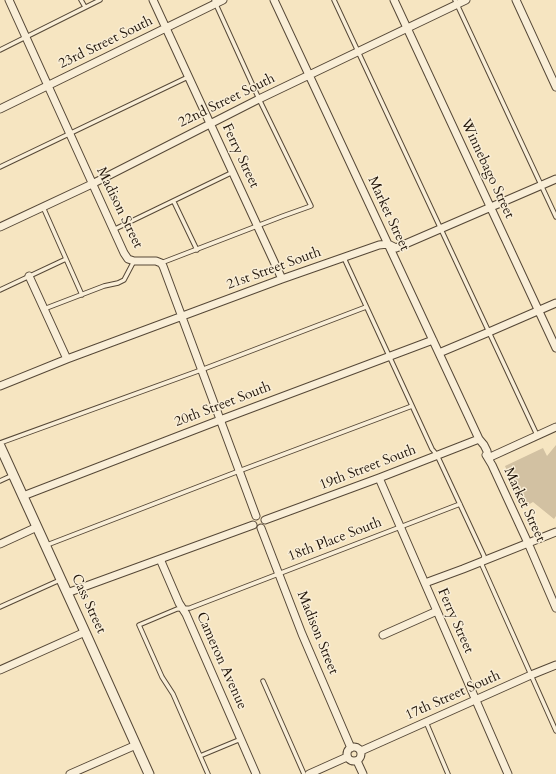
<!DOCTYPE html>
<html>
<head>
<meta charset="utf-8">
<style>
	body { margin:0 }
	canvas { display:block; background:#f6e5c1 }
</style>
</head>
<body>
<canvas width="556" height="774"></canvas>
<script>
const ctx = document.querySelector('canvas').getContext('2d');
ctx.lineJoin = 'round';
function fill(path, color) { ctx.fillStyle = color; ctx.fill(path, 'evenodd'); }
const toPath = rows => new Path2D(rows.map(r => 'M' + r).join(''));
function strokePath(path, color, width, dash) { ctx.strokeStyle = color; ctx.lineWidth = width; ctx.lineCap = dash ? 'butt' : 'round'; ctx.setLineDash(dash || []); ctx.stroke(path); }
function drawText(font, color, halo, rows, align = 'center') {
  ctx.font = font + ' Cardo,serif'; ctx.lineWidth = 3; ctx.setLineDash([]); ctx.textBaseline = 'middle'; ctx.strokeStyle = halo; ctx.fillStyle = color; for (const [text, x, y, turn = 0] of rows) {
    ctx.save(); ctx.translate(x, y); ctx.rotate((+turn || 0) * Math.PI / 180); ctx.textAlign = isNaN(turn) ? turn : align; if (halo) ctx.strokeText(text, 0, 0); ctx.fillText(text, 0, 0); ctx.restore();
  }
}
const green = toPath([
	[556,445,556,516,554,519,533,502,523,508,505,466,543,448,547,456]
]);
const service = toPath([
	[81,0,85,7],
	[334,0,537,435],
	[455,0,556,217],
	[0,50,100,0],
	[0,167,188,77],
	[174,202,197,250],
	[43,207,82,295],
	[113,230,233,172],
	[344,258,432,449,437,455,484,556,482,565,556,731],
	[161,263,283,216,311,206,259,99,214,0],
	[0,290,66,259],
	[44,309,104,286,118,283,124,280,134,261],
	[0,443,201,370,366,307],
	[0,481,13,475],
	[47,545,239,471,412,406],
	[0,607,60,580],
	[263,681,304,774],
	[426,722,448,774],
	[200,756,241,739],
	[208,774,173,694,162,677,139,625,177,609,190,608,460,504]
]);
const minor = toPath([
	[9,0,124,253,128,259,134,261,156,261,161,263,163,266,256,516],
	[153,0,282,279],
	[274,0,388,244,479,439,484,445,487,451,488,458],
	[394,0,556,348],
	[516,0,556,87],
	[0,109,223,0],
	[0,227,92,184,259,99,466,0],
	[29,276,67,359],
	[439,353,489,332,556,303],
	[0,386,67,359,282,279,379,245,388,244,396,248,556,179],
	[486,455,492,465,528,543,556,608],
	[488,458,556,427],
	[379,478,508,774],
	[23,496,220,420,433,340],
	[265,520,379,478,479,439],
	[261,528,302,634,351,748],
	[0,544,37,527],
	[160,559,179,603,186,614,256,774],
	[425,583,463,569,556,532],
	[67,593,253,525],
	[383,635,437,611],
	[0,670,85,632],
	'347 754a7 7 0 1 1 14 0a7 7 0 1 1-14 0Z',
	[361,751,531,675,556,665],
	[357,761,363,774],
	[70,774,136,745],
	[309,774,347,757]
]);
const tertiary = toPath([
	[0,446,85,632,149,774]
]);
const streetNames = [
	["23rd Street South",106,43,-26],
	["22nd Street South",227,101,-26],
	["Ferry Street",240,156,65],
	["Winnebago Street",487,169,65],
	["Madison Street",119,208,64],
	["Market Street",388,214,65],
	["21st Street South",274,269,-20],
	["20th Street South",223,405,-21],
	["19th Street South",368,468,-21],
	["Market Street",524,505,65],
	["18th Place South",335,540,-21],
	["Cass Street",88,604,65],
	["Ferry Street",455,621,66],
	["Madison Street",317,633,68],
	["Cameron Avenue",221,661,66],
	["17th Street South",453,696,-24]
];
fill(green, '#d2c1a2');
strokePath(service, '#564837', 5.5);
strokePath(minor, '#564837', 9);
strokePath(tertiary, '#564837', 11);
strokePath(service, '#f9eed7', 3.5);
strokePath(minor, '#f9eed7', 7);
strokePath(tertiary, '#f9eed7', 9);
drawText('14px', '#201409', '#f9eed7', streetNames);
</script>
</body>
</html>
